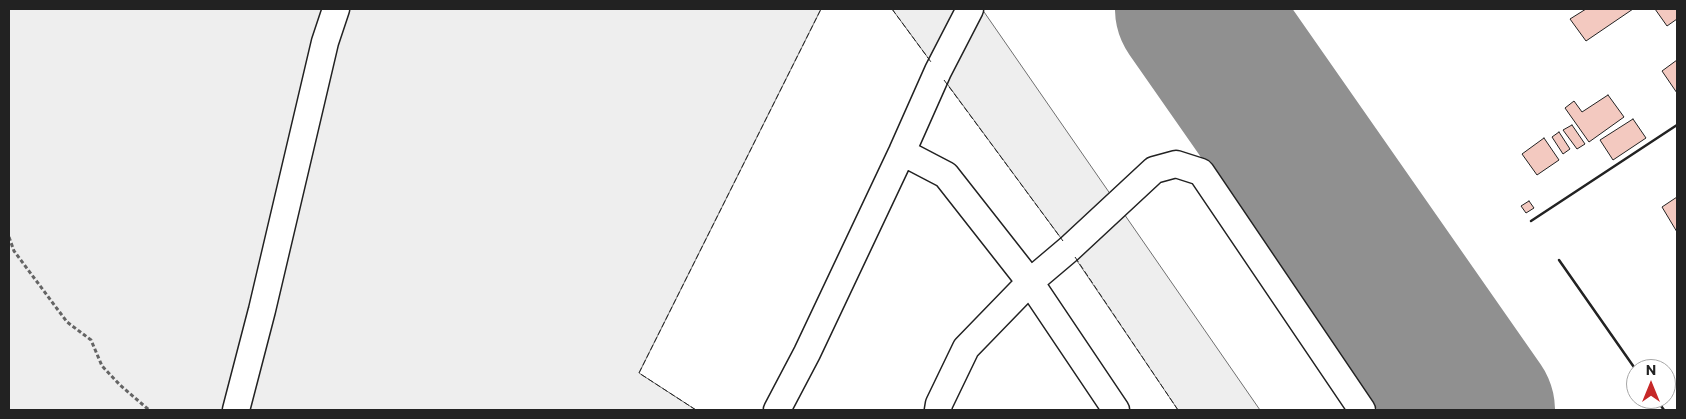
<!DOCTYPE html>
<html>
<head>
<meta charset="utf-8">
<style>
	body { margin:0 }
	#map { position:relative; width:1686px; height:419px; overflow:hidden; background:#fff; font-family:Commissioner,sans-serif }
	canvas { display:block }
	.frame { position:absolute; inset:0; border:10px solid #222; pointer-events:none }
	.north { position:absolute; left:1626px; top:359px; width:50px; height:50px; box-sizing:border-box; background:#fff; border:1px solid #a7a7a7; border-radius:50%; rotate:0deg; font-size:14px; font-weight:700; line-height:20px; text-align:center; color:#222 }
	.north::after { content:''; display:block; margin:auto; width:18px; height:22px; background:#c62828; clip-path:polygon(50% 0,100% 100%,50% 72%,0 100%) }
</style>
</head>
<body>
<div id="map">
<canvas width="1686" height="419"></canvas>
<div class="frame"></div>
<div class="north">N</div>
</div>
<script>
const ctx = document.querySelector('canvas').getContext('2d');
ctx.lineJoin = 'round';
function fill(path, color) { ctx.fillStyle = color; ctx.fill(path, 'evenodd'); }
const toPath = rows => new Path2D(rows.map(r => 'M' + r).join(''));
function strokePath(path, color, width, dash) { ctx.strokeStyle = color; ctx.lineWidth = width; ctx.lineCap = dash ? 'butt' : 'round'; ctx.setLineDash(dash || []); ctx.stroke(path); }
const green = toPath([
	[9,9,821,9,639,373,696,410,9,410,9,9],
	[892,9,982,9,1260,410,1178,410,1069,249,892,9]
]);
const runway = toPath([
	[1195,9,1475,410]
]);
const building = toPath([
	[1586,9,1633,9,1586,41,1570,19,1586,9],
	[1655,9,1677,9,1677,19,1667,26,1655,9],
	[1677,60,1677,93,1662,71,1677,60],
	[1608,95,1624,117,1589,142,1565,108,1574,101,1582,112,1608,95],
	[1633,119,1646,138,1613,160,1600,140,1633,119],
	[1572,125,1585,144,1577,149,1563,130,1572,125],
	[1559,132,1570,149,1563,154,1552,137,1559,132],
	[1544,138,1559,160,1537,175,1522,154,1544,138],
	[1677,197,1677,232,1662,207,1677,197],
	[1529,201,1534,208,1526,213,1521,206,1529,201]
]);
const path = toPath([
	[9,237,14,251,67,322,91,340,102,366,120,385,149,410]
]);
const minor = toPath([
	[902,152,946,175,1030,282,1116,410],
	[236,410,262,310,325,42,336,9],
	[777,410,807,353,902,152,938,71,970,9],
	[938,410,939,404,966,348,1030,282,1069,249,1154,170,1176,164,1201,172,1362,410]
]);
const fence = toPath([
	[892,9,931,62],
	[944,80,1063,241],
	[1075,257,1178,410],
	[696,410,639,373,821,9]
]);
const wall = toPath([
	[1531,221,1677,125],
	[1559,260,1636,370],
	[1656,399,1664,410]
]);
fill(green, '#eee');
strokePath(green, '#6f6f6f', 1);
strokePath(runway, '#909090', 160);
fill(building, '#f3c9c0');
strokePath(building, '#222', 1);
strokePath(minor, '#222', 29);
strokePath(path, '#646464', 3, [4, 2.5]);
strokePath(minor, '#fff', 26);
strokePath(fence, '#222', 1, [6, 2.5]);
strokePath(wall, '#222', 2.5);
</script>
</body>
</html>
